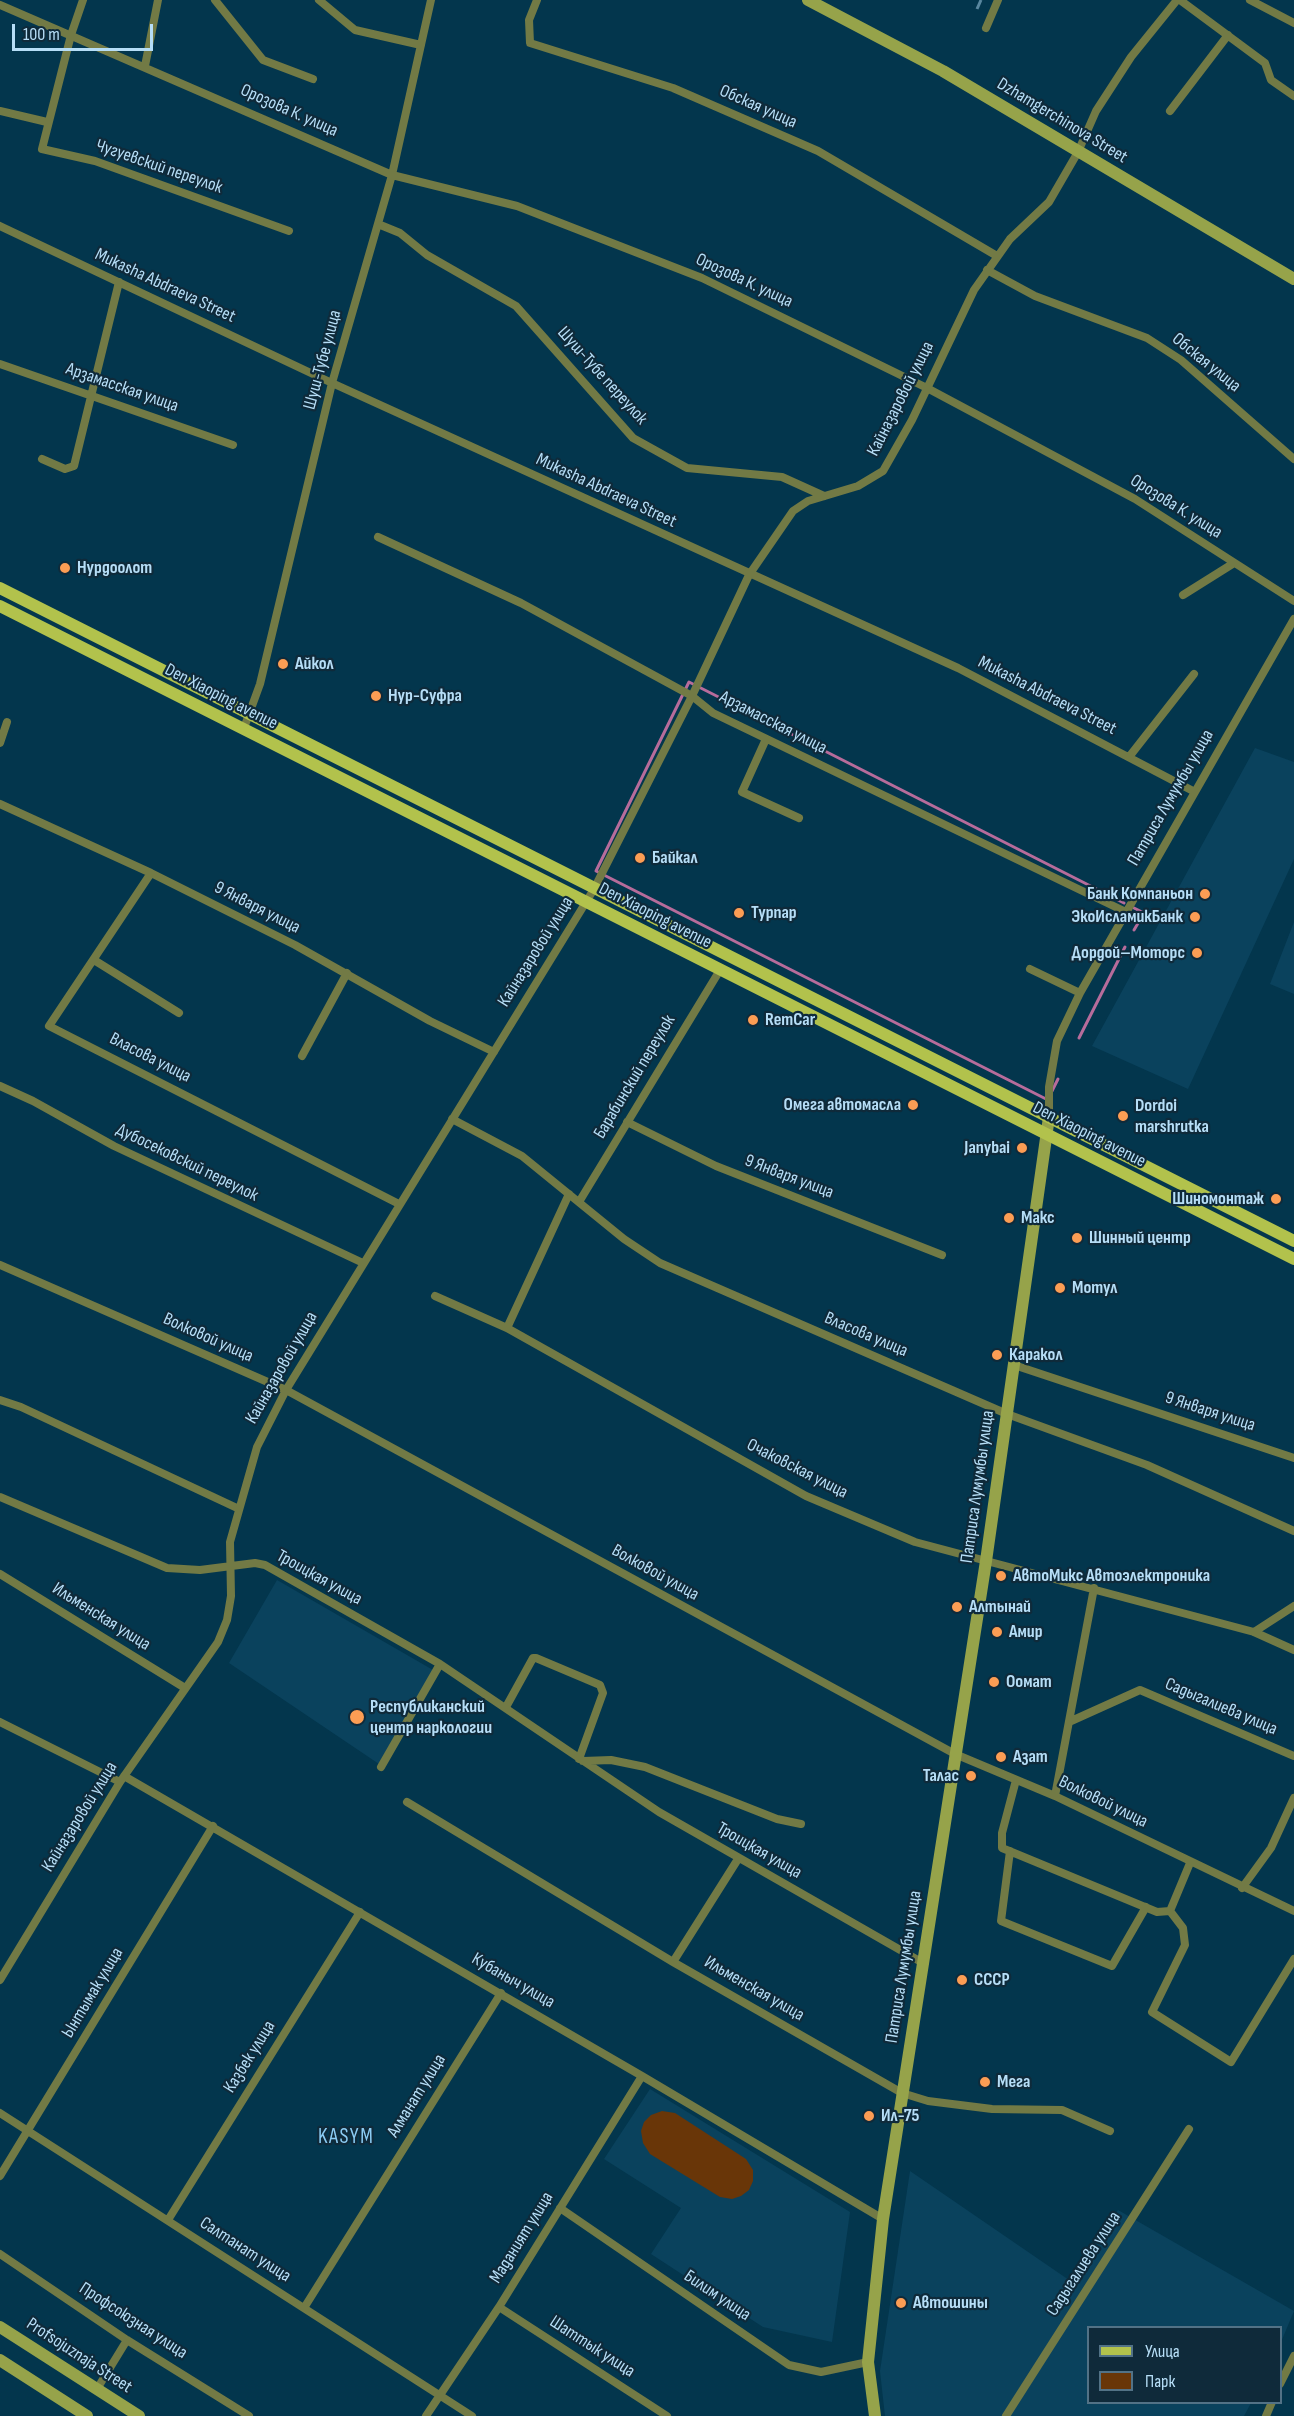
<!DOCTYPE html>
<html>
<head>
<meta charset="utf-8">
<style>
	body { margin:0 }
	#map { position:relative; width:1294px; height:2416px; overflow:hidden; background:#03364d; font-family:"Sofia Sans Condensed",sans-serif }
	canvas { display:block }
	.legend { position:absolute; left:1087px; top:2326px; width:195px; height:78px; box-sizing:border-box; background:#0f2a3a; border:2px solid #527286; margin:0; padding:8px 10px; list-style:none; font-size:18px; color:#b6def7 }
	.legend li { display:flex; align-items:center; gap:12px; height:30px }
	.legend b { width:30px; border:2px solid #527286 }
	.scale { position:absolute; left:12px; top:24px; width:141px; height:27px; box-sizing:border-box; border:3px solid #b6def7; border-top:0; padding-left:8px; font-size:18px; line-height:21px; white-space:nowrap; color:#b6def7; -webkit-text-stroke:4px #0f2a3a; paint-order:stroke }
</style>
</head>
<body>
<div id="map">
<canvas width="1294" height="2416"></canvas>
<ul class="legend">
<li><b style="height:8px;background:#b2c24c"></b>Улица</li>
<li><b style="height:16px;background:#693608"></b>Парк</li>
</ul>
<div class="scale">100 m</div>
</div>
<script>
const ctx = document.querySelector('canvas').getContext('2d');
ctx.lineJoin = 'round';
function fill(path, color) { ctx.fillStyle = color; ctx.fill(path, 'evenodd'); }
const toPath = rows => new Path2D(rows.map(r => 'M' + r).join(''));
function strokePath(path, color, width, dash) { ctx.strokeStyle = color; ctx.lineWidth = width; ctx.lineCap = dash ? 'butt' : 'round'; ctx.setLineDash(dash || []); ctx.stroke(path); }
function drawText(font, color, halo, rows, align = 'center') {
  ctx.font = font + ' "Sofia Sans Condensed",sans-serif'; ctx.lineWidth = 4.5; ctx.setLineDash([]); ctx.textBaseline = 'middle'; ctx.strokeStyle = halo; ctx.fillStyle = color; for (const [text, x, y, turn = 0] of rows) {
    ctx.save(); ctx.translate(x, y); ctx.rotate((+turn || 0) * Math.PI / 180); ctx.textAlign = isNaN(turn) ? turn : align; if (halo) ctx.strokeText(text, 0, 0); ctx.fillText(text, 0, 0); ctx.restore();
  }
}
const built = toPath([
	[1255,748,1294,762,1294,859,1188,1089,1092,1046],
	[1294,922,1294,994,1270,984],
	[277,1580,433,1670,379,1764,229,1663],
	[650,2089,850,2212,832,2342,763,2327,651,2254,681,2208,604,2159],
	[910,2171,1069,2280,1118,2210,1294,2311,1281,2342,1280,2328,1088,2328,1088,2402,1251,2403,1244,2416,885,2416,880,2371]
]);
const green = toPath([
	[662,2111,675,2113,746,2159,753,2170,753,2181,749,2190,741,2196,732,2199,720,2197,650,2154,643,2143,641,2131,644,2122,651,2115]
]);
const stream = toPath([
	[1134,930,1144,913,1134,908],
	[1079,1038,1125,947],
	[1052,1091,1058,1079],
	[1048,1100,596,871,689,682,1124,903]
]);
const street = toPath([
	[83,0,71,35,42,149,95,161,289,231],
	[215,0,263,60,313,79],
	[319,0,355,30,421,45],
	[537,0,529,20,530,43,673,88,818,151,997,256],
	[1180,0,1265,63,1271,80,1294,96],
	[1250,0,1294,23],
	[0,5,392,175,517,206,702,278,927,388,1135,499,1294,601],
	[986,28,998,0],
	[145,66,158,0],
	[0,111,47,122],
	[1170,111,1228,35],
	[378,224,400,233,427,255,516,306,633,438,687,468,782,477,824,496],
	[0,226,332,383,958,668,1195,792],
	[987,270,1035,296,1147,338,1181,360,1294,459],
	[0,364,233,445],
	[42,459,65,469,74,466,119,282],
	[378,537,521,603,692,696,713,713,1126,912],
	[1183,595,1234,563],
	[244,728,260,684,332,383,392,175,431,0],
	[766,739,742,792,799,818],
	[0,743,7,722],
	[1129,757,1194,674],
	[0,804,151,873,295,945,430,1021,494,1052],
	[151,873,49,1026,399,1204],
	[94,960,179,1013],
	[1030,969,1080,993],
	[302,1056,347,973],
	[0,1086,33,1101,114,1146,363,1263],
	[1049,1117,1049,1087,1057,1041,1080,993,1294,619],
	[452,1119,522,1156,624,1239,660,1263,1007,1414,1147,1465,1294,1531],
	[627,1122,716,1166,942,1255],
	[579,1202,720,970],
	[0,1265,286,1390,955,1754,1055,1796,1294,1911],
	[435,1296,507,1328,806,1496,915,1542,1254,1632,1294,1650],
	[507,1328,569,1194],
	[1014,1365,1294,1458],
	[0,1400,21,1407,237,1508],
	[0,1497,167,1568,200,1570,255,1563,265,1565,440,1664,659,1812,923,1963],
	[0,1574,185,1688],
	[1254,1632,1294,1606],
	[506,1707,533,1658,536,1658,600,1685,603,1693,579,1759],
	[0,1722,120,1782],
	[1069,1722,1140,1690,1294,1756],
	[583,1761,611,1760,645,1767,777,1819,801,1824],
	[381,1767,440,1664],
	[124,1776,642,2076,883,2219],
	[1016,1780,1002,1833,1002,1848,1157,1912,1170,1911,1190,1863],
	[1055,1796,1094,1588],
	[407,1802,673,1962,902,2093,928,2101,992,2109,1062,2110,1110,2131],
	[1010,1851,1001,1921,1112,1966,1146,1907],
	[1242,1888,1271,1848,1294,1798],
	[1170,1911,1183,1928,1185,1945,1152,2012,1231,2062,1294,1959],
	[673,1962,738,1859],
	[0,1980,120,1782,218,1642,227,1620,231,1596,230,1542,257,1447,286,1390,594,889,692,696,749,575,793,511,808,501,858,486,883,471,912,420,974,290,1010,239,1049,202,1078,152,1096,111,1131,57,1177,0],
	[0,2113,472,2416],
	[0,2176,213,1826],
	[560,2208,789,2365,821,2372,868,2362],
	[168,2220,360,1912],
	[0,2254,127,2340,249,2416],
	[499,2307,667,2416],
	[304,2308,501,1993],
	[1280,2384,1294,2356],
	[97,2389,127,2340],
	[426,2416,499,2307,642,2076],
	[1006,2416,1189,2129],
	[1266,2416,1272,2402]
]);
const secondary = toPath([
	[808,0,943,71,1294,279],
	[0,2327,139,2416],
	[0,2360,87,2416],
	[875,2416,868,2362,883,2219,986,1561,1049,1117]
]);
const primary = toPath([
	[0,588,1294,1241],
	[0,606,1294,1259]
]);
const rail = toPath([
	[977,9,981,0]
]);
const markers = [
	[65,568,6,"#fc9d54"],
	[283,664,6,"#fc9d54"],
	[376,696,6,"#fc9d54"],
	[640,858,6,"#fc9d54"],
	[1205,894,6,"#fc9d54"],
	[739,913,6,"#fc9d54"],
	[1195,917,6,"#fc9d54"],
	[1197,953,6,"#fc9d54"],
	[753,1020,6,"#fc9d54"],
	[913,1105,6,"#fc9d54"],
	[1123,1116,6,"#fc9d54"],
	[1022,1148,6,"#fc9d54"],
	[1276,1199,6,"#fc9d54"],
	[1009,1218,6,"#fc9d54"],
	[1077,1238,6,"#fc9d54"],
	[1060,1288,6,"#fc9d54"],
	[997,1355,6,"#fc9d54"],
	[1001,1576,6,"#fc9d54"],
	[957,1607,6,"#fc9d54"],
	[997,1632,6,"#fc9d54"],
	[994,1682,6,"#fc9d54"],
	[357,1717,8,"#fc9d54"],
	[1001,1757,6,"#fc9d54"],
	[971,1776,6,"#fc9d54"],
	[962,1980,6,"#fc9d54"],
	[985,2082,6,"#fc9d54"],
	[869,2116,6,"#fc9d54"],
	[901,2303,6,"#fc9d54"]
];
const streetNames = [
	["Обская улица",758,107,24],
	["Орозова К. улица",289,111,24],
	["Dzhamgerchinova Street",1062,121,31],
	["Чугуевский переулок",159,167,19],
	["Орозова К. улица",744,281,25],
	["Mukasha Abdraeva Street",165,286,25],
	["Шуш-Тубе улица",323,360,-75],
	["Обская улица",1206,363,39],
	["Шуш-Тубе переулок",602,376,48],
	["Арзамасская улица",122,388,19],
	["Кайназаровой улица",901,399,-63],
	["Mukasha Abdraeva Street",606,491,25],
	["Орозова К. улица",1176,507,32],
	["Mukasha Abdraeva Street",1047,696,27],
	["Den Xiaoping avenue",221,697,27],
	["Арзамасская улица",773,723,27],
	["Патриса Лумумбы улица",1171,798,-60],
	["9 Января улица",257,908,27],
	["Den Xiaoping avenue",655,916,27],
	["Кайназаровой улица",536,952,-58],
	["Власова улица",150,1058,27],
	["Барабинский переулок",635,1077,-59],
	["Den Xiaoping avenue",1089,1135,27],
	["Дубосековский переулок",187,1163,26],
	["9 Января улица",789,1177,21],
	["Власова улица",866,1335,23],
	["Волковой улица",208,1338,24],
	["Кайназаровой улица",282,1368,-60],
	["9 Января улица",1210,1412,18],
	["Очаковская улица",797,1469,27],
	["Патриса Лумумбы улица",978,1487,-82],
	["Волковой улица",655,1573,29],
	["Троицкая улица",319,1578,29],
	["Ильменская улица",101,1617,32],
	["Садыгалиева улица",1221,1707,23],
	["Волковой улица",1103,1802,26],
	["Кайназаровой улица",80,1817,-58],
	["Троицкая улица",759,1851,30],
	["Патриса Лумумбы улица",904,1967,-81],
	["Кубаныч улица",513,1981,30],
	["Ильменская улица",754,1989,30],
	["Ынтымак улица",93,1993,-59],
	["Казбек улица",250,2057,-58],
	["Алманат улица",417,2096,-58],
	["Маданият улица",522,2238,-58],
	["Салтанат улица",245,2250,33],
	["Садыгалиева улица",1084,2264,-57],
	["Билим улица",717,2296,34],
	["Профсоюзная улица",133,2321,33],
	["Шаттык улица",592,2347,33],
	["Profsojuznaja Street",79,2356,33]
];
const poiNames = [
	["Нурдоолот",77,568],
	["Айкол",295,664],
	["Нур-Суфра",388,696],
	["Байкал",652,858],
	["Банк Компаньон",1193,894,"right"],
	["Турпар",751,913],
	["ЭкоИсламикБанк",1183,917,"right"],
	["Дордой–Моторс",1185,953,"right"],
	["RemCar",765,1020],
	["Омега автомасла",901,1105,"right"],
	["Dordoi",1135,1106],
	["marshrutka",1135,1127],
	["Janybai",1010,1148,"right"],
	["Шиномонтаж",1264,1199,"right"],
	["Макс",1021,1218],
	["Шинный центр",1089,1238],
	["Мотул",1072,1288],
	["Каракол",1009,1355],
	["АвтоМикс Автоэлектроника",1013,1576],
	["Алтынай",969,1607],
	["Амир",1009,1632],
	["Оомат",1006,1682],
	["Республиканский",370,1707],
	["центр наркологии",370,1728],
	["Азат",1013,1757],
	["Талас",959,1776,"right"],
	["СССР",974,1980],
	["Мега",997,2082],
	["Ил-75",881,2116],
	["Автошины",913,2303]
];
const quarterNames = [
	["KASYM",346,2138]
];
fill(built, '#0a425d');
fill(green, '#693608');
strokePath(stream, '#b76c9b', 3);
strokePath(street, '#727a45', 8);
strokePath(secondary, '#96a34a', 12);
strokePath(primary, '#b2c24c', 12);
strokePath(rail, '#59879f', 3, [10, 10]);
for (const [x, y, r, color] of markers) { const dot = new Path2D(); dot.arc(x, y, r, 0, 2 * Math.PI); ctx.fillStyle = color; ctx.fill(dot); strokePath(dot, '#0f2a3a', 2); }
drawText('18px', '#b6def7', '#0f2a3a', streetNames);
drawText('bold 18px', '#b6def7', '#0f2a3a', poiNames, 'left');
ctx.letterSpacing = '1.5px';
drawText('21px', '#8bccf4', '#0f2a3a', quarterNames);
ctx.letterSpacing = '0px';
</script>
</body>
</html>
